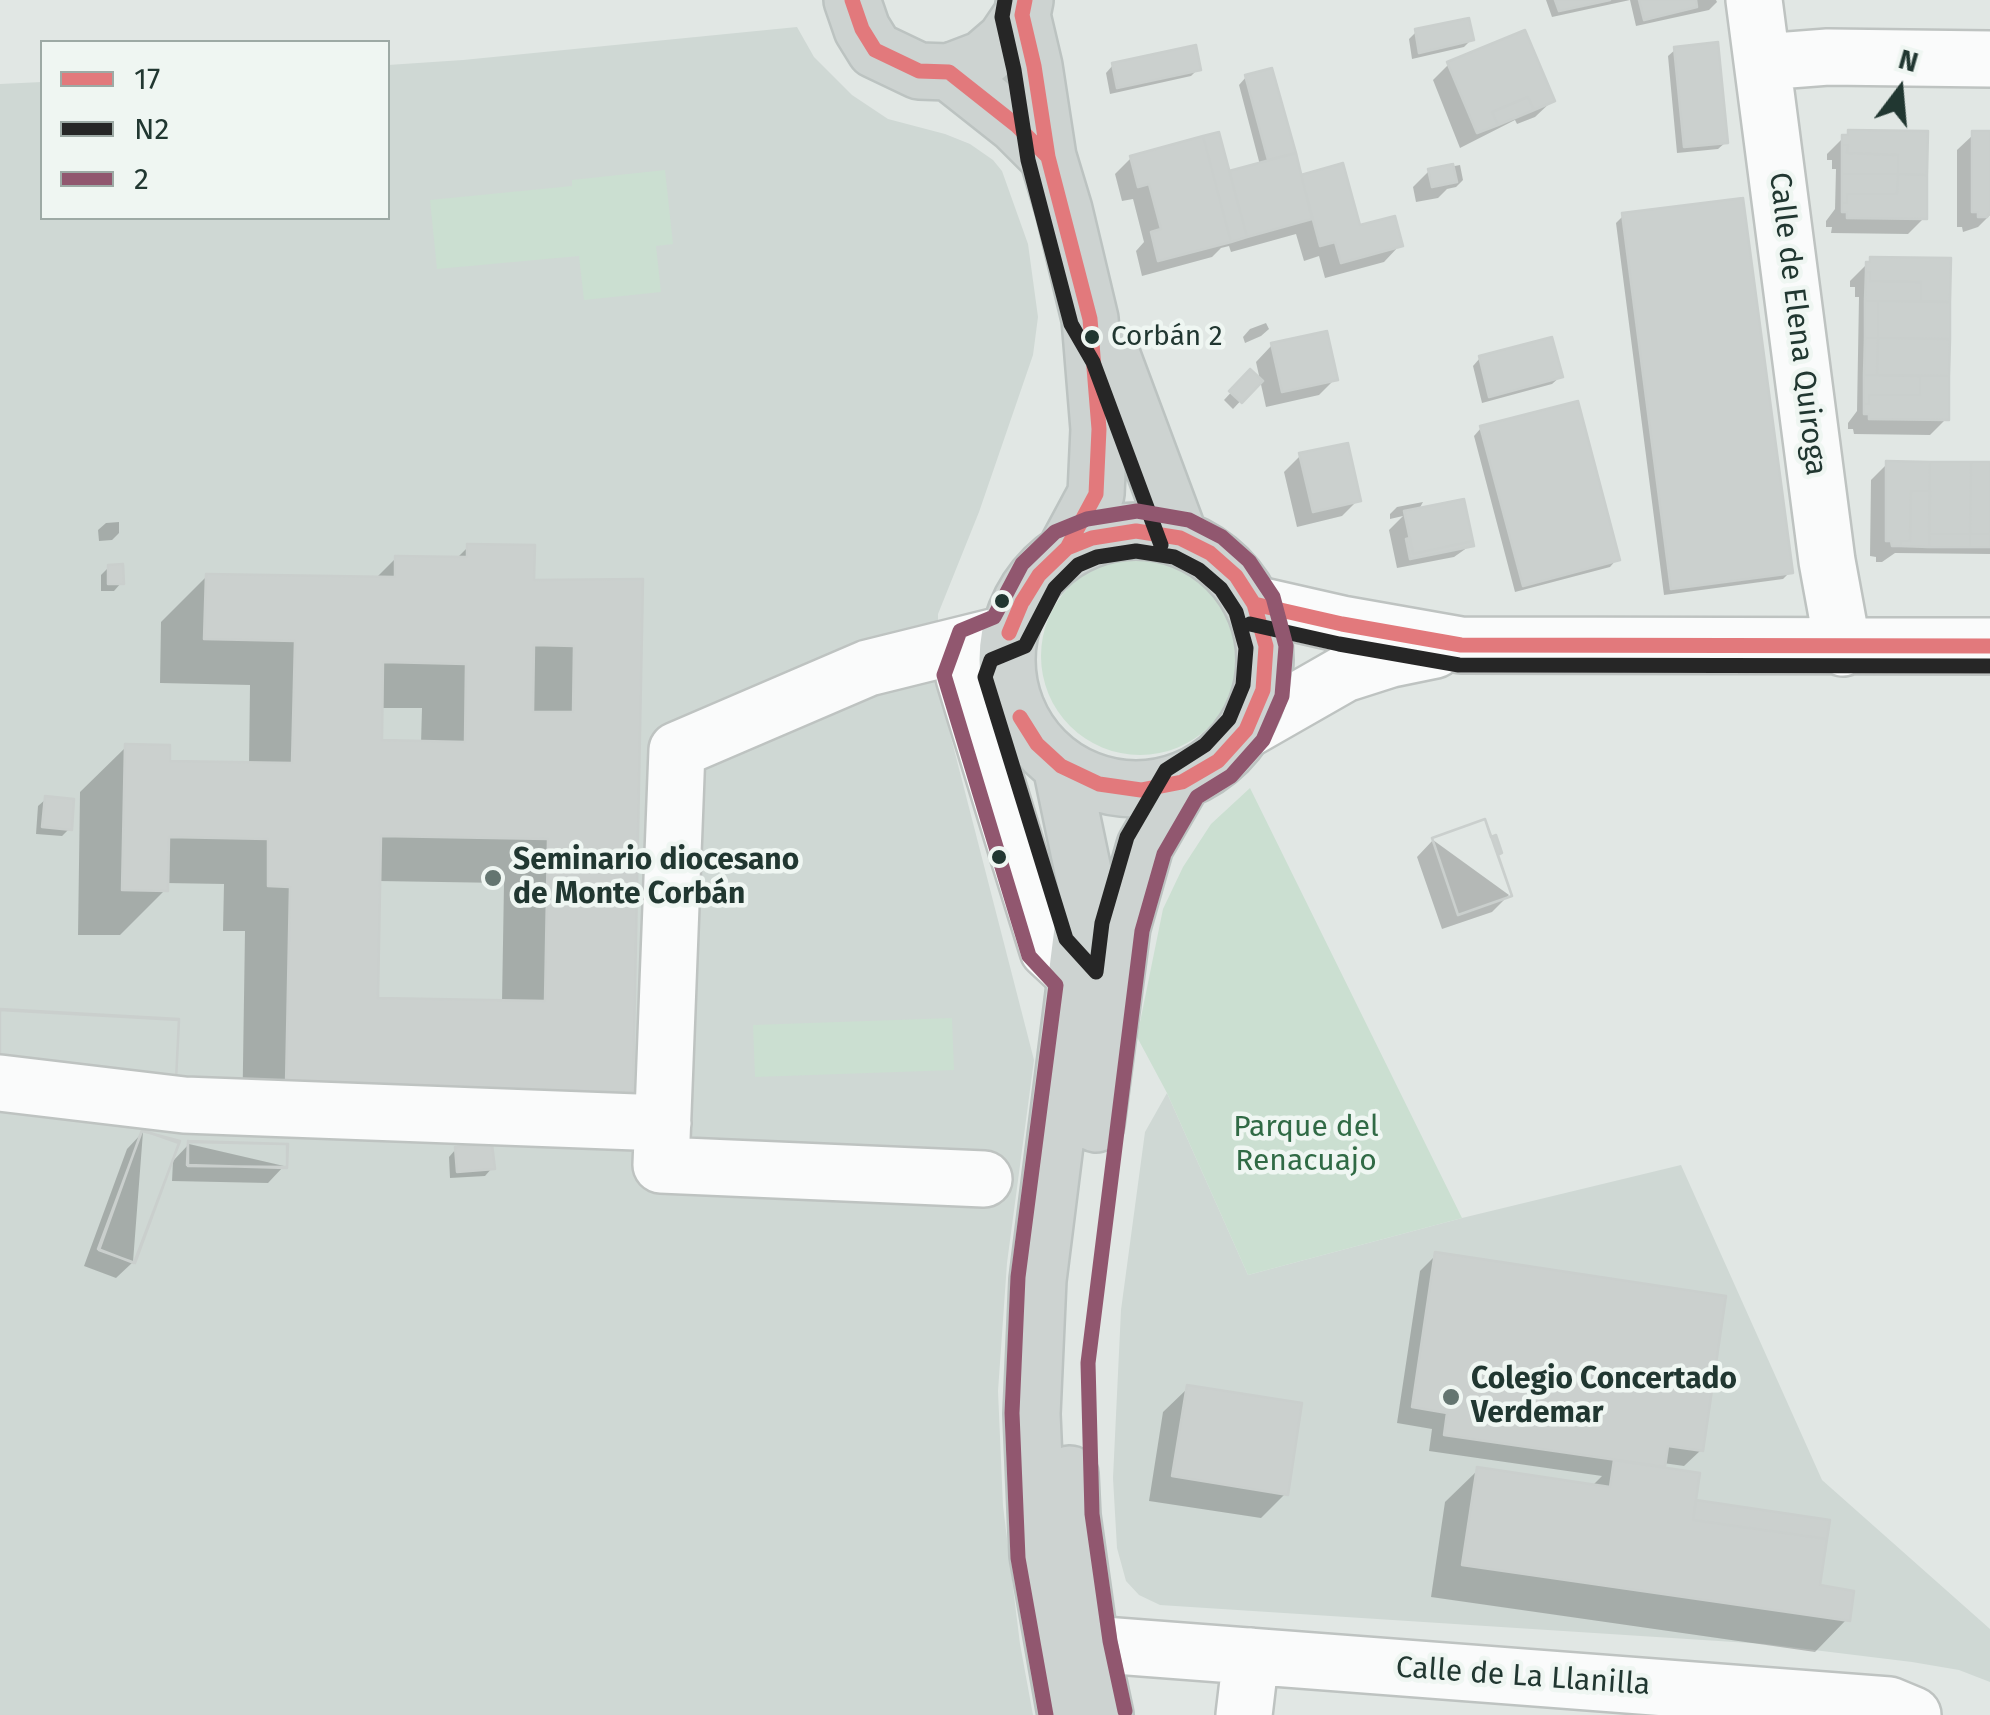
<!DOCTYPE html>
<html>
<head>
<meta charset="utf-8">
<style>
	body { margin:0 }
	#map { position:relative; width:1990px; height:1715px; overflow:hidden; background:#e1e7e4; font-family:"Fira Sans",sans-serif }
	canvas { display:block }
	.legend { position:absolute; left:40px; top:40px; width:350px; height:180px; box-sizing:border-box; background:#eff6f2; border:2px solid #9daaa5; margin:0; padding:12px 18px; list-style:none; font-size:30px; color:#213731 }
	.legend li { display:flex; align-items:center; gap:20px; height:50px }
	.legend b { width:50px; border:2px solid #9daaa5 }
	.north { position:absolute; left:1850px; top:40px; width:100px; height:100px; -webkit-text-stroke:8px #eff6f2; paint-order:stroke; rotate:16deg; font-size:28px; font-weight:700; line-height:40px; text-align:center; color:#213731 }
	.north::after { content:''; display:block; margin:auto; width:35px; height:45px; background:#213731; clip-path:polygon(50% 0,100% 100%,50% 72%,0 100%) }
</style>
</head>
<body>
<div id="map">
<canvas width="1990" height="1715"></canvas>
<ul class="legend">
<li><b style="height:12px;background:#e2797c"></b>17</li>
<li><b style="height:12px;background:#262626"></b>N2</li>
<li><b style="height:12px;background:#91576f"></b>2</li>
</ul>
<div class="north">N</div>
</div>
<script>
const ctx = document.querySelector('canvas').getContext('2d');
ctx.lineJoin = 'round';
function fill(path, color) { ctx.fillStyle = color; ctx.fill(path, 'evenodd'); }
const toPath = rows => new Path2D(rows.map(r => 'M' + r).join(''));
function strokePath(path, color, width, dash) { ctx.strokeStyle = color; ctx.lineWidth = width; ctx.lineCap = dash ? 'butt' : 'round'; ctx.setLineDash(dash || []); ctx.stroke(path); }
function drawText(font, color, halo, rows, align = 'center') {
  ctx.font = font + ' "Fira Sans",sans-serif'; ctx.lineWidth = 9; ctx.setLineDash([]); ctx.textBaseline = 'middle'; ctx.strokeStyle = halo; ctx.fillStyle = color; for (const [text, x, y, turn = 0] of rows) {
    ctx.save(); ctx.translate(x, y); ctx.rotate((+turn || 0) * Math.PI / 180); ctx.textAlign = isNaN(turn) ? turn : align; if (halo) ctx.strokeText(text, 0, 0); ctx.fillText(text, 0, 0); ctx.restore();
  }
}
const built = toPath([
	[797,27,814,57,852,95,888,119,945,134,970,144,993,160,1002,171,1028,244,1038,317,1033,355,979,512,938,614,938,687,1034,1060,1007,1263,998,1391,1003,1506,1020,1644,1033,1715,0,1715,0,84,42,82,42,218,388,218,388,65,463,60],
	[1167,1093,1248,1275,1462,1218,1681,1165,1822,1480,1990,1629,1990,1682,1959,1670,1912,1662,1765,1644,1160,1605,1139,1595,1126,1581,1117,1548,1113,1478,1121,1310,1145,1132]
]);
const green = toPath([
	[665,170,673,244,656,246,661,292,584,300,579,256,437,269,430,200,572,186,572,180],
	'1041 656a99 99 0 1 1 198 0a99 99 0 1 1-198 0Z',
	[1250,788,1462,1218,1248,1275,1167,1093,1137,1037,1163,909,1183,867,1211,824],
	[952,1018,954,1070,755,1077,753,1025]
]);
const shadow = toPath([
	[1546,0,1630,0,1552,17],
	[1630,0,1716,0,1717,2,1709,10,1636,26],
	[1416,32,1472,39,1464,47,1412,59,1409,39],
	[1676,49,1726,142,1718,149,1677,153,1668,56],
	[1449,64,1552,101,1535,117,1517,124,1515,120,1460,148,1433,80],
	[1113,65,1198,69,1191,76,1110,94,1106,73],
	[1246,77,1293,153,1299,178,1358,228,1400,245,1384,262,1325,278,1319,256,1304,261,1296,234,1231,252,1229,246,1221,248,1212,257,1142,276,1136,251,1144,242,1133,199,1122,201,1115,174,1131,158,1227,174,1260,165,1239,85],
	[1849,132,1924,218,1908,234,1831,233,1832,227,1826,227,1826,221,1835,209,1836,169,1832,169,1832,160,1827,160,1827,154],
	[1974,134,1990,134,1990,223,1990,215,1978,227,1963,232,1962,227,1957,227,1957,150],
	[1460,165,1463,180,1456,187,1447,189,1438,198,1416,202,1413,187,1429,171],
	[1624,215,1790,572,1783,579,1664,595,1616,223],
	[1871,260,1948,260,1946,419,1930,435,1854,434,1853,429,1848,429,1848,423,1857,411,1859,297,1855,297,1855,287,1850,287,1850,281],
	[1266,323,1269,329,1261,336,1245,343,1243,337,1250,329],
	[1272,345,1335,379,1319,395,1266,407,1256,362],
	[1480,358,1560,377,1552,384,1482,403,1473,366],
	[1250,372,1259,381,1233,409,1224,400],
	[1481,428,1617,559,1610,567,1515,592,1474,436],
	[1300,456,1358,500,1342,516,1297,527,1284,472],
	[1888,463,1990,464,1990,554,1895,553,1882,562,1876,562,1876,557,1870,556,1871,480],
	[1423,502,1418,511,1471,545,1454,557,1397,568,1389,530,1403,516,1390,519,1390,514,1397,507],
	[119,522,119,533,112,540,99,541,98,530,106,523],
	[468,547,531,583,640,582,631,1091,585,1136,242,1130,245,931,223,931,224,884,165,883,165,890,120,935,78,935,80,792,126,747,167,763,249,765,250,685,160,683,161,622,207,576,375,579,396,558,456,559],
	[380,708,422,708,421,744,379,743],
	[378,881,504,883,502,1002,375,1000],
	[109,567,121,583,114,591,101,591,101,575],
	[46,799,69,829,62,836,36,834,38,806],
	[1433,840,1509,895,1492,912,1442,929,1417,857],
	[143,1132,133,1262,116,1278,84,1266,127,1149],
	[189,1144,284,1166,268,1183,172,1181,173,1161],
	[456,1149,492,1168,485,1176,450,1178,449,1157],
	[1436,1255,1701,1450,1684,1466,1663,1463,1659,1470,1692,1507,1697,1502,1847,1619,1815,1652,1431,1597,1445,1502,1478,1470,1591,1487,1602,1476,1429,1451,1432,1429,1397,1423,1420,1271],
	[1188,1388,1285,1494,1261,1518,1149,1501,1163,1412]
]);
const building = toPath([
	[1555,0,1610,0,1559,11,1555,0],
	[1639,0,1696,0,1697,7,1644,20,1639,0],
	[1469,18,1474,40,1419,53,1415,29,1469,18],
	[1525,30,1555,101,1534,110,1528,97,1492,112,1498,125,1477,133,1447,62,1525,30],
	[1718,42,1728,143,1684,147,1674,47,1718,42],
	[1196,45,1201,70,1117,88,1112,63,1196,45],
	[1272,68,1296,153,1268,160,1245,75,1272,68],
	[1528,97,1534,110,1498,125,1492,112,1528,97],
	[1848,130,1928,131,1927,175,1898,174,1898,155,1847,153,1848,145,1842,145,1842,135,1848,135,1848,130],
	[1972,131,1990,131,1990,212,1987,217,1978,217,1978,212,1972,212,1972,131],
	[1219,132,1247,237,1231,242,1203,136,1219,132],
	[1203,136,1231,242,1158,261,1151,232,1161,229,1149,184,1138,187,1130,156,1203,136],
	[1842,145,1848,145,1847,153,1898,155,1898,174,1842,174,1842,145],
	[1296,153,1312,219,1247,237,1229,171,1296,153],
	[1343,163,1360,225,1395,216,1403,246,1341,263,1335,242,1320,246,1301,175,1343,163],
	[1453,164,1457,182,1432,187,1428,169,1453,164],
	[1842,174,1898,174,1897,194,1847,194,1847,203,1842,203,1842,174],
	[1898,174,1927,175,1927,219,1847,218,1847,212,1842,212,1842,203,1847,203,1847,194,1897,194,1898,174],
	[1743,198,1793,573,1671,589,1622,213,1743,198],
	[1870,257,1951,258,1950,302,1921,301,1921,282,1870,281,1870,272,1866,272,1866,262,1870,262,1870,257],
	[1866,272,1870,272,1870,281,1921,282,1921,301,1865,301,1866,272],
	[1865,301,1878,301,1878,338,1865,338,1865,301],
	[1878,301,1950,302,1950,339,1878,338,1878,301],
	[1327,331,1338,380,1282,392,1271,343,1327,331],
	[1552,337,1563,377,1489,397,1479,356,1552,337],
	[1865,338,1878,338,1877,375,1864,375,1865,338],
	[1878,338,1950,339,1949,376,1877,375,1878,338],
	[1250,369,1263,381,1242,403,1229,391,1250,369],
	[1864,375,1920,376,1920,395,1869,395,1869,404,1864,404,1864,375],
	[1920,376,1949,376,1949,420,1869,419,1869,414,1864,414,1864,404,1869,404,1869,395,1920,395,1920,376],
	[1578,401,1620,560,1523,586,1480,426,1578,401],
	[1348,443,1361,501,1313,512,1299,453,1348,443],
	[1886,461,1930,462,1930,491,1911,491,1910,541,1901,541,1901,546,1892,546,1891,541,1886,541,1886,461],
	[1930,462,1971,462,1970,534,1929,534,1930,462],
	[1971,462,1990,462,1990,534,1970,534,1971,462],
	[1911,491,1930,491,1929,547,1901,546,1901,541,1910,541,1911,491],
	[1464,499,1473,541,1413,554,1404,511,1464,499],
	[1929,534,1970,534,1970,547,1929,547,1929,534],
	[1970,534,1990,534,1990,547,1970,547,1970,534],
	[1410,538,1413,554,1473,541,1474,546,1410,559,1406,539,1410,538],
	[467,544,535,545,534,580,643,579,633,1092,286,1085,290,887,268,886,268,839,169,837,168,891,122,890,125,744,170,745,170,761,292,763,295,641,204,639,206,574,395,577,395,556,467,557,467,544],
	[534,645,574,646,573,712,533,712,534,645],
	[383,662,466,664,465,742,382,740,383,662],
	[381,836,548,839,545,1001,378,998,381,836],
	[123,564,124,584,108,584,108,565,123,564],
	[45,796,74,799,72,830,42,827,45,796],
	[1485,819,1512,896,1458,915,1432,838,1485,819],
	[1485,819,1491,837,1496,835,1502,853,1498,855,1512,896,1458,915,1432,838,1485,819],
	[0,1009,179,1019,176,1080,0,1072,0,1009],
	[0,1010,179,1020,176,1080,0,1071,0,1010],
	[142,1130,179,1143,135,1263,99,1250,142,1130],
	[142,1131,180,1141,134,1263,98,1249,142,1131],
	[188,1141,288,1144,287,1168,187,1165,188,1141],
	[188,1142,287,1144,287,1167,188,1166,188,1142],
	[492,1144,495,1169,457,1172,455,1147,492,1144],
	[1435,1252,1726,1296,1703,1451,1668,1446,1665,1467,1444,1435,1447,1413,1412,1407,1435,1252],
	[1187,1385,1302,1403,1288,1495,1172,1476,1187,1385],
	[1614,1460,1700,1473,1693,1520,1827,1539,1820,1585,1854,1591,1850,1621,1462,1565,1477,1467,1610,1487,1614,1460],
	[1696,1500,1830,1520,1827,1539,1693,1520,1696,1500]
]);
const minor = toPath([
	[1754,0,1827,561,1843,648],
	[1763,62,1828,57,1990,59],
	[1254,604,1342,624,1461,645,1990,646],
	[975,644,964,677,1019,857,1048,950,1077,977],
	[1246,730,1344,674,1391,659,1435,650],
	[0,1083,184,1105,663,1123],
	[984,1179,661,1165,677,750,868,668,1009,633],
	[1090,1644,1889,1705,1913,1715],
	[1244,1715,1251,1656]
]);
const major = toPath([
	[852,0,862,29,875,50,919,71,949,72,983,59,1005,40,1022,15,1025,0],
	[1022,15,1034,66,1048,157,1064,210,1090,319,1099,429,1096,494,1067,548],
	[949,72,1016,125,1048,157],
	[1111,353,1180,538],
	'1007 660a129 129 0 1 1 258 0a129 129 0 1 1-258 0Z',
	[1061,766,1087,890,1038,1280,1032,1414,1038,1555,1066,1715],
	[1096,1124,1122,927,1145,846,1182,782],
	[1070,1474,1072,1516,1090,1644,1105,1715]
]);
const bus1 = toPath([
	[852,0,862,29,875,50,919,71,949,72,1016,125,1048,157],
	[1023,601,1039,575,1067,548,1096,494,1099,429,1090,319,1048,157,1034,66,1022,15,1025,0],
	[1254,604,1342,624,1461,645,1990,646],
	[1009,633,1022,602,1039,575,1067,548,1092,538,1136,531,1180,538,1210,553,1236,576,1254,604,1266,646,1263,690,1246,730,1218,761,1182,782,1141,790,1099,784,1061,766,1037,744,1020,717]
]);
const bus2 = toPath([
	[1005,0,1002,17,1014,70,1028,160,1071,324,1093,362,1161,545],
	[1136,551,1174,557,1199,570,1221,589,1236,612,1246,648,1243,685,1229,719,1205,745,1166,770,1127,837,1102,923,1096,972,1066,939,985,677,991,660,1025,646,1055,588,1078,565,1097,557,1136,551],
	[1250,624,1339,644,1459,665,1990,666]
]);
const bus3 = toPath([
	[1046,1715,1018,1558,1012,1413,1018,1277,1056,985,1029,956,944,675,960,631,994,617,1022,564,1055,532,1087,519,1137,511,1189,520,1222,537,1249,561,1273,597,1286,646,1282,696,1263,740,1231,776,1197,797,1164,854,1142,931,1088,1363,1092,1514,1110,1641,1125,1711]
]);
const markers = [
	[1092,337,9,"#213731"],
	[1002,601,9,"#213731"],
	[999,857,9,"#213731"],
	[493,878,10,"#647570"],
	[1451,1397,10,"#647570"]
];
const busNames = [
	["Corbán 2",1111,337]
];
const streetNames = [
	["Calle de Elena Quiroga",1797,324,83],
	["Calle de La Llanilla",1523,1677,4]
];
const poiNames = [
	["Seminario diocesano",513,861],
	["de Monte Corbán",513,895],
	["Colegio Concertado",1471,1380],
	["Verdemar",1471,1414]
];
const parkNames = [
	["Parque del",1306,1128],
	["Renacuajo",1306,1162]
];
fill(built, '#cfd8d4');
fill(green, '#cbdfd1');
fill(shadow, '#0003');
fill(building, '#cbd0ce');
strokePath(building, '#cacfcd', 2.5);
strokePath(minor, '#bec3c1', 60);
strokePath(major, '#bcc3c1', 60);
strokePath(minor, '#fafbfb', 55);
strokePath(major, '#cdd3d1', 55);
strokePath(bus1, '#e2797c', 15);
strokePath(bus2, '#262626', 15);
strokePath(bus3, '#91576f', 15);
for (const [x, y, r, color] of markers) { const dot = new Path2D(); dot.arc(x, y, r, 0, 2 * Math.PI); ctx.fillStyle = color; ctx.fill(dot); strokePath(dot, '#eff6f2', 4); }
drawText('28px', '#213731', '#eff6f2', busNames, 'left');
drawText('30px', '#213731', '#eff6f2', streetNames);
drawText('bold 30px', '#213731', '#eff6f2', poiNames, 'left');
drawText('30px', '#306a45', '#eff6f2', parkNames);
</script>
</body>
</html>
